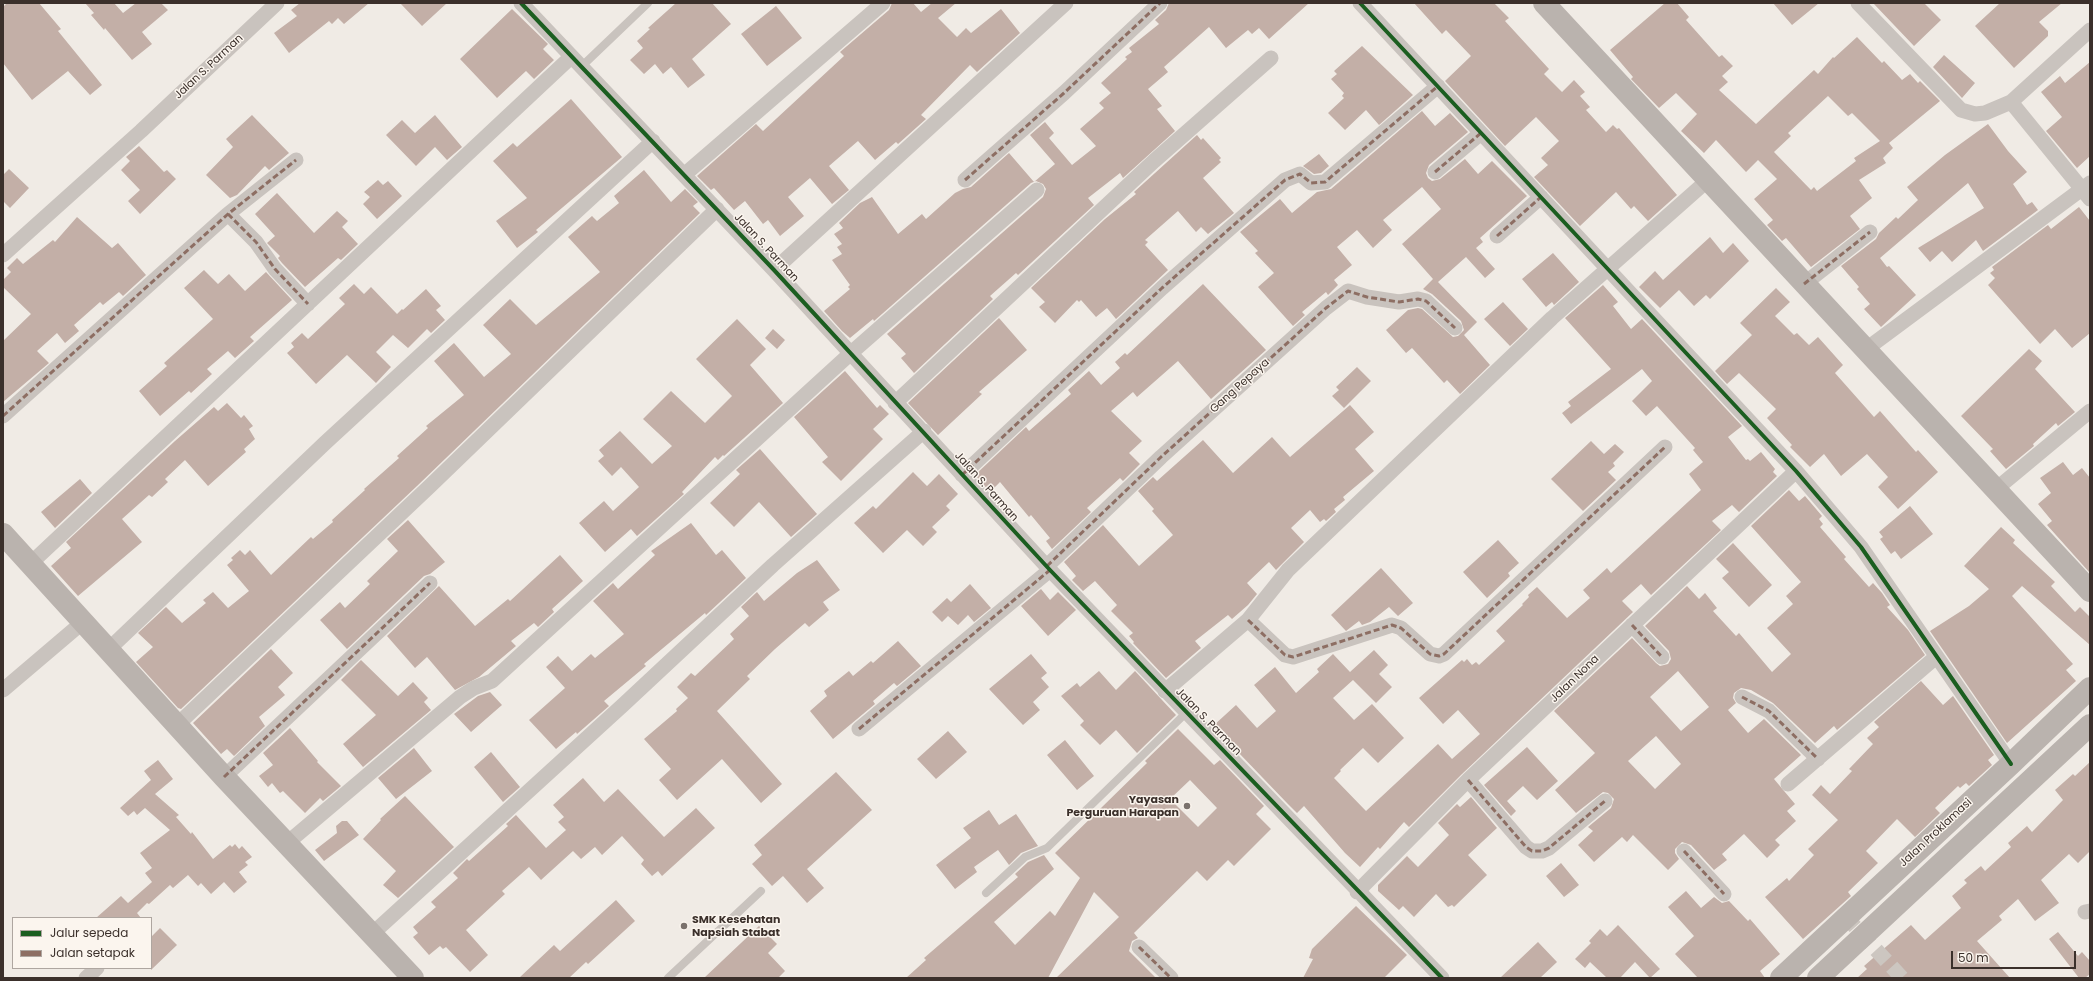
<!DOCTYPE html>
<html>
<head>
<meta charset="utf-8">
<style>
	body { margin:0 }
	#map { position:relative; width:2093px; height:981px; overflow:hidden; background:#f0ebe5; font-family:Poppins,sans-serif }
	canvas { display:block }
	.frame { position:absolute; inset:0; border:4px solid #3b302b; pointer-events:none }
	.legend { position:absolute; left:12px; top:917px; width:140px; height:52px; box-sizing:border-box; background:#fbf5ee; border:1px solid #aea6a0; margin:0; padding:5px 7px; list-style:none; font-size:12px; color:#3b302b }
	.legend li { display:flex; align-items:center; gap:8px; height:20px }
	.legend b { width:20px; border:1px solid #aea6a0 }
	.scale { position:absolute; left:1951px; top:951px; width:125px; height:18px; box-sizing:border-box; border:2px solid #3b302b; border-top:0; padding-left:5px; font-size:12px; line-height:14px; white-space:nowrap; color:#3b302b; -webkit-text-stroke:3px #fbf5ee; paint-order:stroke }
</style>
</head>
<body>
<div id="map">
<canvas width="2093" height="981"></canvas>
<div class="frame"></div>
<ul class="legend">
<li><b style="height:5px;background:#1b5e20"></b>Jalur sepeda</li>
<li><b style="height:5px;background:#8d6e63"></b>Jalan setapak</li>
</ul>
<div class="scale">50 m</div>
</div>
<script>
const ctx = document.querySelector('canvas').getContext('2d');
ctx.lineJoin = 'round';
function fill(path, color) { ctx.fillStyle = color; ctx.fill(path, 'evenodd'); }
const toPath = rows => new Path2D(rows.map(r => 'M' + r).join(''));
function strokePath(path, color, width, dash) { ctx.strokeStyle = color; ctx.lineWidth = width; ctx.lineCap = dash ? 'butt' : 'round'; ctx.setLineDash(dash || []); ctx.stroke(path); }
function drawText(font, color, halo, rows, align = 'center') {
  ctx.font = font + ' Poppins,sans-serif'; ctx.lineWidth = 3; ctx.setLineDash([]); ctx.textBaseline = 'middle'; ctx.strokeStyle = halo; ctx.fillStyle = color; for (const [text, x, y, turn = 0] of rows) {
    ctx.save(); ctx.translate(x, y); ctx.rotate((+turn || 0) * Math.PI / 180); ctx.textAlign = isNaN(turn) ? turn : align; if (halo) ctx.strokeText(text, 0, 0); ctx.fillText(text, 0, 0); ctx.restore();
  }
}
const building = toPath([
	[7,3,39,3,61,29,58,31,102,85,90,95,68,71,32,100,3,63,3,7],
	[85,3,114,3,123,13,136,3,161,3,168,10,142,32,152,44,132,60,105,28,104,30,91,15,94,13],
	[300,3,369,3,344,24,338,18,332,24,329,21,289,53,274,33,297,16,291,10],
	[400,3,447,3,422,26],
	[676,3,712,3,731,24,692,59,705,75,688,88,671,67,663,74,655,64,644,74,630,60,643,48,637,41,650,29,648,28],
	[892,3,913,3,921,12,932,3,956,3,938,18,957,37,966,28,971,33,1001,9,1020,33,977,72,970,65,921,115,926,119,898,144,896,142,875,160,858,141,829,166,849,190,832,204,810,178,788,197,804,216,780,236,768,220,763,224,745,201,734,210,714,188,711,190,697,176,756,124,763,131,844,56,840,52,889,10],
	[1169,3,1309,3,1269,39,1259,28,1252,34,1248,30,1226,48,1209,27,1164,67,1168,72,1148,89,1162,106,1157,109,1175,131,1123,178,1120,173,1088,198,1094,205,1018,275,1016,273,990,296,993,299,914,373,901,358,906,354,887,334,1043,197,1046,189,1043,184,1036,181,1031,183,874,321,873,319,850,338,842,331,824,311,850,289,848,287,850,285,832,260,842,254,837,247,842,244,834,234,843,228,839,223,860,203,872,197,898,234,922,214,926,219,955,193,963,189,971,187,1009,153,1034,182,1055,164,1030,135,1045,122,1054,133,1049,138,1072,165,1096,146,1080,129,1104,108,1099,103,1111,93,1101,83,1127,59,1125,57,1132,52,1129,48,1159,24,1155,20,1166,10],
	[1414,3,1494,3,1509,18,1505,21,1549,69,1544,74,1562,92,1574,80,1585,92,1580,96,1590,107,1586,110,1606,132,1613,125,1617,129,1619,128,1677,195,1648,221,1634,206,1631,209,1616,192,1580,226,1534,177,1548,165,1541,158,1559,141,1536,117,1505,146,1445,81,1471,56,1446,30,1442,34],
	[1665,3,1677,3,1689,17,1686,20,1719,57,1722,55,1733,66,1722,76,1728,82,1719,90,1756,124,1814,70,1818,74,1833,57,1834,58,1857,37,1882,63,1884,61,1902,80,1910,74,1918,83,1920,81,1940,101,1889,143,1893,148,1883,158,1886,163,1859,180,1872,198,1850,216,1860,229,1811,267,1786,238,1782,241,1767,225,1773,220,1754,199,1777,179,1758,160,1746,172,1716,140,1704,153,1681,131,1697,114,1676,93,1659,108,1631,79,1633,77,1610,50],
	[1828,96,1848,116,1852,113,1880,141,1854,158,1856,161,1817,191,1814,187,1811,190,1774,152,1791,136,1788,133],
	[1773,3,1819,3,1792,25],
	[1873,3,1924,3,1941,20,1914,46],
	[2000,3,2062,3,2039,22,2048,31,2048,36,2014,68,1975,26],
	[776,6,802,38,767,66,741,34],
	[512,9,548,44,543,49,554,60,534,79,526,71,497,98,460,59],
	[1362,46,1413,95,1379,125,1366,110,1345,130,1328,113,1344,98,1342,96,1344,93,1331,79,1337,74,1334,71],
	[1944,55,1975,83,1962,98,1933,67],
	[2090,62,2090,156,2077,168,2046,131,2062,117,2041,92,2060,76,2065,83],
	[571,99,622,157,536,230,538,232,517,248,496,221,527,198,493,161,513,143,517,147],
	[1422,111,1435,126,1450,113,1468,132,1429,165,1426,173,1428,178,1432,181,1440,179,1465,159,1478,174,1492,161,1527,196,1480,238,1483,242,1476,248,1495,269,1485,278,1466,257,1438,282,1477,322,1464,335,1490,365,1460,394,1447,380,1444,383,1412,348,1406,353,1386,330,1408,310,1418,308,1422,309,1453,337,1458,336,1464,330,1461,321,1432,294,1423,289,1433,279,1402,244,1441,209,1422,187,1383,220,1392,230,1373,248,1357,230,1337,247,1352,265,1334,280,1338,285,1328,295,1326,292,1302,312,1305,315,1293,326,1258,287,1274,273,1255,253,1258,251,1240,232,1280,199,1292,213,1317,192,1331,189],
	[252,115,289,153,269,170,265,166,237,195,230,198,206,175,233,147,226,139],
	[435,115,462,147,447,160,435,147,416,166,386,135,402,120,415,133],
	[1988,124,2008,151,2027,172,2013,184,2027,205,2032,202,2038,210,1983,251,1976,240,1952,262,1942,251,1930,262,1918,248,1984,208,1968,183,1880,258,1887,267,1889,266,1916,295,1881,327,1864,309,1870,304,1857,289,1859,287,1841,266,1876,239,1879,233,1896,217,1898,219,1918,200,1907,187,1945,155],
	[1197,135,1201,140,1203,138,1221,158,1219,160,1221,162,1203,178,1234,213,1208,234,1201,227,1196,232,1178,211,1145,240,1148,242,1145,245,1168,270,1116,319,1107,308,1096,317,1081,300,1079,302,1077,300,1055,323,1039,307,1045,302,1031,288,1105,219,1136,194,1134,192],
	[139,146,164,172,167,170,176,179,140,214,128,201,140,190,121,170,130,161,126,157],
	[1319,154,1329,166,1321,173,1314,174,1303,166],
	[9,169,29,188,10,208,3,201,3,175],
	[644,170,671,202,685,189,698,202,693,206,700,213,417,486,181,709,178,708,136,662,153,647,138,633,166,607,182,623,206,603,203,600,213,592,228,608,249,591,227,565,233,560,231,558,240,550,245,555,250,550,271,575,311,537,313,539,333,522,332,520,365,490,364,489,399,458,397,456,428,428,426,426,464,395,434,361,454,343,484,377,511,354,483,325,510,299,536,325,600,272,568,237,592,216,597,221,619,203,614,196],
	[378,180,383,185,388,181,402,196,377,219,363,204,370,197,364,192],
	[277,193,314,233,337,211,348,221,342,227,358,244,341,260,338,258,305,287,282,263,278,258,280,256,267,243,275,236,255,214],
	[2079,207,2090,221,2090,333,2072,348,2055,329,2040,344,1988,285,1995,278,1990,273,1994,270,1992,267,2048,225,2051,229],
	[77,217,112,248,118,243,146,275,123,296,119,292,103,305,100,302,74,325,79,331,65,343,57,333,37,351,49,363,3,402,3,341,31,314,3,287,3,280,11,272,7,268,17,258,23,264,53,240,55,242],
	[1710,237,1723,253,1733,243,1749,261,1710,299,1706,295,1694,306,1679,290,1660,308,1639,287,1655,271,1663,280],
	[1553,253,1579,282,1554,305,1552,302,1546,307,1522,279],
	[204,270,218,284,229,274,245,291,266,272,292,300,250,337,254,341,235,358,228,351,207,369,212,374,191,393,189,391,160,416,139,391,167,366,164,363,213,319,184,288],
	[354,284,364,294,371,287,397,314,402,309,403,310,426,289,441,306,436,310,445,320,431,333,427,329,408,348,393,335,376,352,391,367,376,383,347,355,316,384,287,353,294,347,291,343,302,333,308,339,345,304,339,298],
	[1203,284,1266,350,1211,399,1178,361,1137,397,1133,392,1111,411,1142,441,1129,453,1140,464,1123,481,1120,478,1087,508,1091,512,1052,549,1046,541,1050,538,1031,515,1029,517,1000,482,990,492,975,475,1026,427,1029,431,1071,394,1068,390,1089,371,1101,385,1120,368,1115,362,1125,353,1127,355],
	[1603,285,1618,302,1613,306,1631,329,1642,319,1742,426,1728,437,1746,460,1748,459,1750,461,1761,452,1775,469,1773,472,1777,476,1739,512,1732,505,1712,521,1721,530,1651,595,1641,584,1622,601,1633,612,1462,774,1409,827,1404,822,1380,849,1378,847,1360,867,1345,853,1304,806,1297,813,1286,802,1213,726,1236,705,1257,728,1276,711,1254,685,1275,667,1296,693,1319,672,1317,669,1333,654,1350,672,1374,650,1388,665,1379,674,1392,687,1376,703,1353,680,1333,698,1354,720,1372,704,1404,738,1378,763,1363,748,1340,770,1341,771,1334,778,1366,811,1438,744,1452,759,1480,734,1458,710,1443,724,1419,698,1462,660,1464,662,1467,659,1472,665,1476,662,1479,665,1505,641,1496,631,1523,605,1522,604,1529,597,1528,595,1537,587,1567,618,1590,598,1583,590,1607,568,1611,573,1701,490,1689,474,1703,462,1693,450,1695,448,1657,406,1646,416,1632,401,1652,381,1642,369,1571,424,1562,413,1571,406,1568,402,1611,369,1565,318],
	[1776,288,1790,302,1775,316,1794,335,1797,333,1809,345,1818,337,1843,365,1835,373,1874,417,1880,411,1916,452,1918,450,1938,472,1898,509,1878,487,1888,477,1867,454,1841,476,1824,454,1810,467,1790,447,1792,445,1767,418,1776,409,1739,373,1727,384,1715,371,1752,335,1740,323],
	[1503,302,1528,329,1510,346,1484,319],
	[999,318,1027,350,979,392,982,394,938,435,908,403],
	[737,319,766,349,750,365,783,403,724,456,723,455,718,460,715,457,682,492,684,494,637,536,631,529,605,552,579,523,604,501,613,511,639,487,621,467,612,476,598,461,604,456,599,450,620,431,652,464,672,446,643,419,671,391,705,423,732,396,696,359],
	[773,329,785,340,777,349,765,338],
	[2029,349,2042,361,2035,369,2075,412,2058,426,2056,423,2033,444,2034,446,2006,469,1990,451,1993,449,1961,416],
	[1357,367,1371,381,1344,408,1332,396,1339,390,1336,387],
	[845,371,877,408,880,405,889,414,873,429,883,439,841,481,822,462,828,457,794,417],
	[227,403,241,418,244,415,253,426,249,429,255,439,244,449,246,452,208,486,185,460,165,479,168,482,152,497,149,495,122,519,142,542,78,596,51,566,71,548,66,542,175,441,214,407,218,411],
	[1350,405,1374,432,1355,449,1374,471,1343,497,1345,500,1334,509,1336,512,1326,521,1324,519,1320,522,1310,510,1291,528,1304,542,1276,570,1269,562,1247,583,1257,594,1248,605,1232,619,1228,615,1195,641,1201,648,1166,678,1133,643,1134,642,1129,636,1133,633,1111,611,1117,605,1095,581,1083,591,1072,580,1076,576,1064,562,1103,525,1139,566,1173,535,1152,511,1154,509,1138,491,1153,477,1157,481,1203,440,1233,473,1272,437,1290,457],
	[1591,441,1604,454,1615,444,1624,452,1613,463,1615,466,1608,472,1616,480,1583,511,1551,479],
	[760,449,817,514,791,537,759,502,734,527,710,503,740,474,736,470],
	[2063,462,2073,475,2082,468,2090,478,2090,573,2047,525,2052,521,2038,504,2051,493,2040,478],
	[913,472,927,486,939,474,958,494,946,506,950,510,932,527,937,532,923,546,907,530,883,553,854,523,873,506,876,509],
	[80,479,92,493,55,528,41,512],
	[1789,490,1799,501,1805,496,1822,516,1819,519,1823,524,1820,527,1846,557,1844,559,1869,587,1873,583,1882,593,1890,605,1887,607,1908,630,1925,655,1837,730,1834,726,1815,743,1773,703,1751,690,1741,688,1734,693,1733,698,1736,703,1728,710,1748,733,1764,719,1801,755,1774,779,1795,804,1787,811,1796,821,1775,840,1780,845,1767,858,1744,834,1722,854,1727,860,1714,870,1691,845,1682,842,1675,849,1675,853,1679,859,1668,870,1633,835,1627,842,1622,837,1594,862,1578,845,1593,831,1588,827,1611,808,1614,799,1608,793,1603,792,1576,813,1555,790,1595,753,1554,711,1632,638,1656,663,1660,666,1668,664,1671,659,1669,651,1645,626,1687,586,1699,599,1705,593,1717,608,1713,611,1736,636,1739,633,1772,672,1791,654,1767,628,1793,604,1786,596,1801,582,1751,526],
	[1678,671,1709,707,1681,731,1650,697],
	[1656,736,1681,764,1655,789,1628,761],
	[1910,506,1933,534,1901,559,1895,551,1891,554,1880,539,1883,537,1879,532],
	[408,520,445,562,430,574,424,576,347,649,320,620,340,602,345,608,370,584,367,581,398,551,387,539],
	[691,523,716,555,722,550,746,578,706,615,705,613,644,664,646,666,604,701,609,706,577,734,576,732,556,749,529,720,565,688,546,667,558,656,572,671,591,654,595,658,624,634,593,601,613,583,618,589,655,555,651,551],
	[2001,527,2015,540,2013,543,2055,582,2051,586,2075,612,2080,607,2090,617,2090,645,2022,586,2012,596,2073,664,2066,670,2076,681,2007,743,1930,631,1969,606,1989,589,1964,566],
	[1498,540,1519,563,1508,573,1510,576,1487,598,1463,572],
	[1733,543,1772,585,1749,607,1722,578,1729,572,1716,559],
	[560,555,583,581,552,609,554,612,538,627,534,623,511,641,516,646,479,677,455,690,427,657,415,668,387,636,439,586,475,626,508,599,510,601],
	[817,560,840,590,823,602,829,610,809,627,805,623,775,649,747,676,750,679,717,711,782,784,761,803,722,759,677,800,659,780,671,769,644,739,677,711,676,709,688,698,677,687,691,673,695,676,734,639,730,634,749,616,741,607,757,592,764,601,797,573],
	[1381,568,1413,603,1398,616,1389,607,1370,622,1362,625,1359,621,1346,631,1331,615],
	[970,584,991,608,974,622,968,615,958,625,948,616,942,622,932,612,947,598,951,602],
	[1041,589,1050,600,1058,592,1076,610,1048,636,1021,606],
	[898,641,921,666,897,686,894,683,873,701,875,704,833,739,810,711,827,696,824,691,849,671,853,676,871,661,873,663],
	[271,649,293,673,278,687,285,695,259,717,265,726,234,756,227,749,221,754,193,723],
	[1031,654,1047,673,1041,678,1049,687,1033,702,1040,710,1023,725,989,689],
	[361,660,398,696,413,682,428,698,424,702,431,710,363,767,343,744,376,715,341,680],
	[1099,671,1116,690,1135,671,1176,715,1137,753,1116,730,1100,745,1080,725,1084,721,1061,696,1077,683,1080,687],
	[1921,681,1943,705,1953,696,1994,755,1988,760,1992,765,1969,786,1966,783,1960,788,1958,786,1935,808,1940,813,1915,837,1897,819,1866,851,1878,863,1848,892,1851,896,1803,939,1765,897,1787,878,1789,881,1814,855,1808,849,1838,820,1812,795,1821,785,1830,794,1852,771,1849,769,1873,744,1867,738,1879,727,1874,722],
	[490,692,502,705,471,732,454,714,478,696],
	[290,728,318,761,317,762,341,786,323,801,320,798,305,813,283,791,280,793,272,783,268,787,259,776,273,765,263,753],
	[1178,729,1214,765,1220,760,1264,806,1256,814,1271,829,1234,866,1228,860,1207,881,1197,871,1134,933,1138,938,1132,941,1129,951,1156,978,1056,978,1119,917,1094,892,1048,978,906,978,926,960,924,958,1018,877,1015,874,1028,862,1044,855,1054,869,994,922,1015,945,1050,911,1055,916,1080,878,1055,853,1147,763,1145,761],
	[1190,780,1217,808,1198,827,1170,799],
	[948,731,967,752,936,779,917,759],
	[1065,740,1094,776,1077,790,1047,755],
	[1527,747,1558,781,1537,800,1523,786,1507,801,1516,811,1511,816,1484,785],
	[414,748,432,771,396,799,378,778],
	[491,752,520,787,503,802,474,767],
	[158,760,173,779,155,794,179,815,176,817,191,834,192,832,213,859,230,845,232,847,235,844,239,849,242,846,252,857,245,862,248,865,239,872,247,882,234,893,224,882,211,894,201,883,198,886,188,875,173,888,170,885,149,904,147,903,137,913,141,918,96,918,121,896,128,903,152,882,145,873,152,868,140,853,170,830,145,808,137,815,134,811,128,816,120,808,151,780,144,771],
	[2090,762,2090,851,2078,863,2069,854,2041,880,2059,903,2035,921,2018,899,1999,916,2002,920,1977,941,2010,978,1857,978,1867,969,1864,966,1911,925,1925,940,1961,908,1952,896,1967,883,1964,880,1981,866,1985,871,2011,847,2008,843,2027,826,2032,832,2063,800,2055,790,2073,774,2075,776],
	[836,772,872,810,807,869,824,888,807,903,783,876,772,886,752,864,762,855,754,845],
	[583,778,604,802,618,789,664,837,696,808,715,828,662,876,658,871,652,876,641,864,644,860,622,836,602,855,595,847,581,859,573,851,541,880,529,867,502,891,505,894,466,930,488,955,470,972,446,947,443,949,440,946,429,955,413,937,418,933,413,927,436,907,431,902,458,878,453,873,467,859,469,861,508,826,506,824,516,815,546,848,566,830,558,822,564,817,553,805],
	[405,796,454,847,398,898,383,885,396,871,363,839,381,820,380,819],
	[1471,797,1497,828,1468,855,1487,875,1454,907,1452,905,1448,907,1436,894,1414,917,1403,906,1399,910,1378,891,1378,885,1407,856,1418,867,1449,835,1438,823,1457,804,1460,807],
	[989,810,999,825,1016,814,1038,846,1021,853,1009,865,998,850,974,867,977,872,955,889,936,865,971,838,963,828],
	[342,821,347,821,359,835,324,861,315,850,337,833,336,826],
	[1561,863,1579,885,1564,897,1546,876],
	[1686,891,1701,908,1714,897,1722,903,1729,901,1748,921,1750,919,1780,954,1760,971,1765,978,1698,978,1675,954,1694,936,1668,907],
	[616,900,635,921,588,964,586,962,569,978,519,978,554,945,560,951],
	[1356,906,1407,955,1384,978,1303,978,1313,959,1309,958,1312,949],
	[1618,925,1660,969,1650,978,1635,962,1620,978,1607,978,1590,962,1585,968,1575,959,1591,943,1589,941,1600,929,1607,936],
	[759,926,777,944,768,953,785,971,778,978,704,978],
	[160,928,177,945,151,970,151,937],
	[2058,932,2078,956,2082,952,2090,961,2090,974,2085,978,2079,978,2049,939],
	[1538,942,1557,962,1540,978,1500,978]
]);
const streetTunnel = toPath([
	[1845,916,1902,978]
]);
const lane = toPath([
	[581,67,648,3],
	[986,893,1025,857,1047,848,1186,713],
	[668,978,761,891]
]);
const street = toPath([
	[521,3,774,270,1050,570,1442,978],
	[1360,3,1796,471,1861,547,2011,764],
	[1858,3,1961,110,1975,114,1985,113,2011,102,2090,199],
	[2011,102,2090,30],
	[1435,172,1481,133],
	[684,175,883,3],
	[965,180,1064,93,1160,3],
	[228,214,256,242,275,269,308,304],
	[1497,236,1541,197],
	[3,255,141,131,277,3],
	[774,270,1066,3],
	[1804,284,1870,232],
	[1865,350,2090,183],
	[895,403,1154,161,1271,58],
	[3,416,228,214,296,160],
	[962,475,1162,288,1285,180,1300,174,1311,183,1325,182,1438,86],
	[1995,490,2090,411],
	[30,564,571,57],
	[1047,566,1161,457,1326,308,1348,291,1367,297,1399,302,1418,299,1426,301,1455,328],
	[1248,620,1285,655,1293,657,1392,625,1401,628,1430,654,1439,656,1444,654,1665,447],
	[1632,625,1662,657],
	[109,649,325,443,653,141],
	[3,690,83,622],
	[1165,691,1248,620,1288,570,1552,318,1708,180],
	[1742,697,1769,711,1818,759],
	[177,725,430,486,717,209],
	[859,729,1050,570],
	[224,777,430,583],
	[1468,780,1526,847,1532,851,1542,851,1549,848,1605,801],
	[1788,784,1936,657],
	[286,844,460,697,474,688,492,681,851,353,1037,190],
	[1684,851,1724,894],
	[1357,892,1468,780,1796,471],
	[2085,912,2090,911],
	[372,934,623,705,773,565,924,431],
	[1139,947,1171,978],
	[86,978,97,968]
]);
const secondary = toPath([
	[1544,3,2090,591],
	[3,534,224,777,413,978],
	[1781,978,2011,764,2090,688],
	[1818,978,2090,725]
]);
const quiet = toPath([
	[1435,172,1481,133],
	[965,180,1064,93,1160,3],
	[228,214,256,242,275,269,308,304],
	[1497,236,1541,197],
	[1804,284,1870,232],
	[3,416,228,214,296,160],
	[962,475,1162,288,1285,180,1300,174,1311,183,1325,182,1438,86],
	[1047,566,1161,457,1326,308,1348,291,1367,297,1399,302,1418,299,1426,301,1455,328],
	[1248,620,1285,655,1293,657,1392,625,1401,628,1430,654,1439,656,1444,654,1665,447],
	[1632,625,1662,657],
	[1742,697,1769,711,1818,759],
	[859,729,1050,570],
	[224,777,430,583],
	[1468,780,1526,847,1532,851,1542,851,1549,848,1605,801],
	[1684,851,1724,894],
	[1139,947,1171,978]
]);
const cycleway = toPath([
	[521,3,774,270,1050,570,1442,978],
	[1360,3,1796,471,1861,547,2011,764]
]);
const markers = [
	[1187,806,4,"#7a716c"],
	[684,926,4,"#7a716c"]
];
const streetNames = [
	["Jalan S. Parman",209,67,-43],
	["Jalan S. Parman",766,248,47],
	["Gang Pepaya",1240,386,-42],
	["Jalan S. Parman",986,487,48],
	["Jalan Nona",1575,679,-44],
	["Jalan S. Parman",1208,722,46],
	["Jalan Proklamasi",1936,833,-43]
];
const poiNames = [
	["Yayasan",1179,800],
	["Perguruan Harapan",1179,813],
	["SMK Kesehatan",692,920,"left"],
	["Napsiah Stabat",692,933,"left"]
];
fill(building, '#c3afa7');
strokePath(streetTunnel, '#ccc6c0', 15, [15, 8]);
strokePath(lane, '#c9c3be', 8);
strokePath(street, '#c9c3be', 15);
strokePath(secondary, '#bab3ae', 22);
strokePath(quiet, '#8d6e63', 3, [6, 3]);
strokePath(cycleway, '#1b5e20', 4);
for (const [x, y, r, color] of markers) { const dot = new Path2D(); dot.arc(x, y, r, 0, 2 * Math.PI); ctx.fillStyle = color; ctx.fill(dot); strokePath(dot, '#fbf5ee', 1.5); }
drawText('11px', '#3b302b', '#fbf5ee', streetNames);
drawText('bold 11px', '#3b302b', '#fbf5ee', poiNames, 'right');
</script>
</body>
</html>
